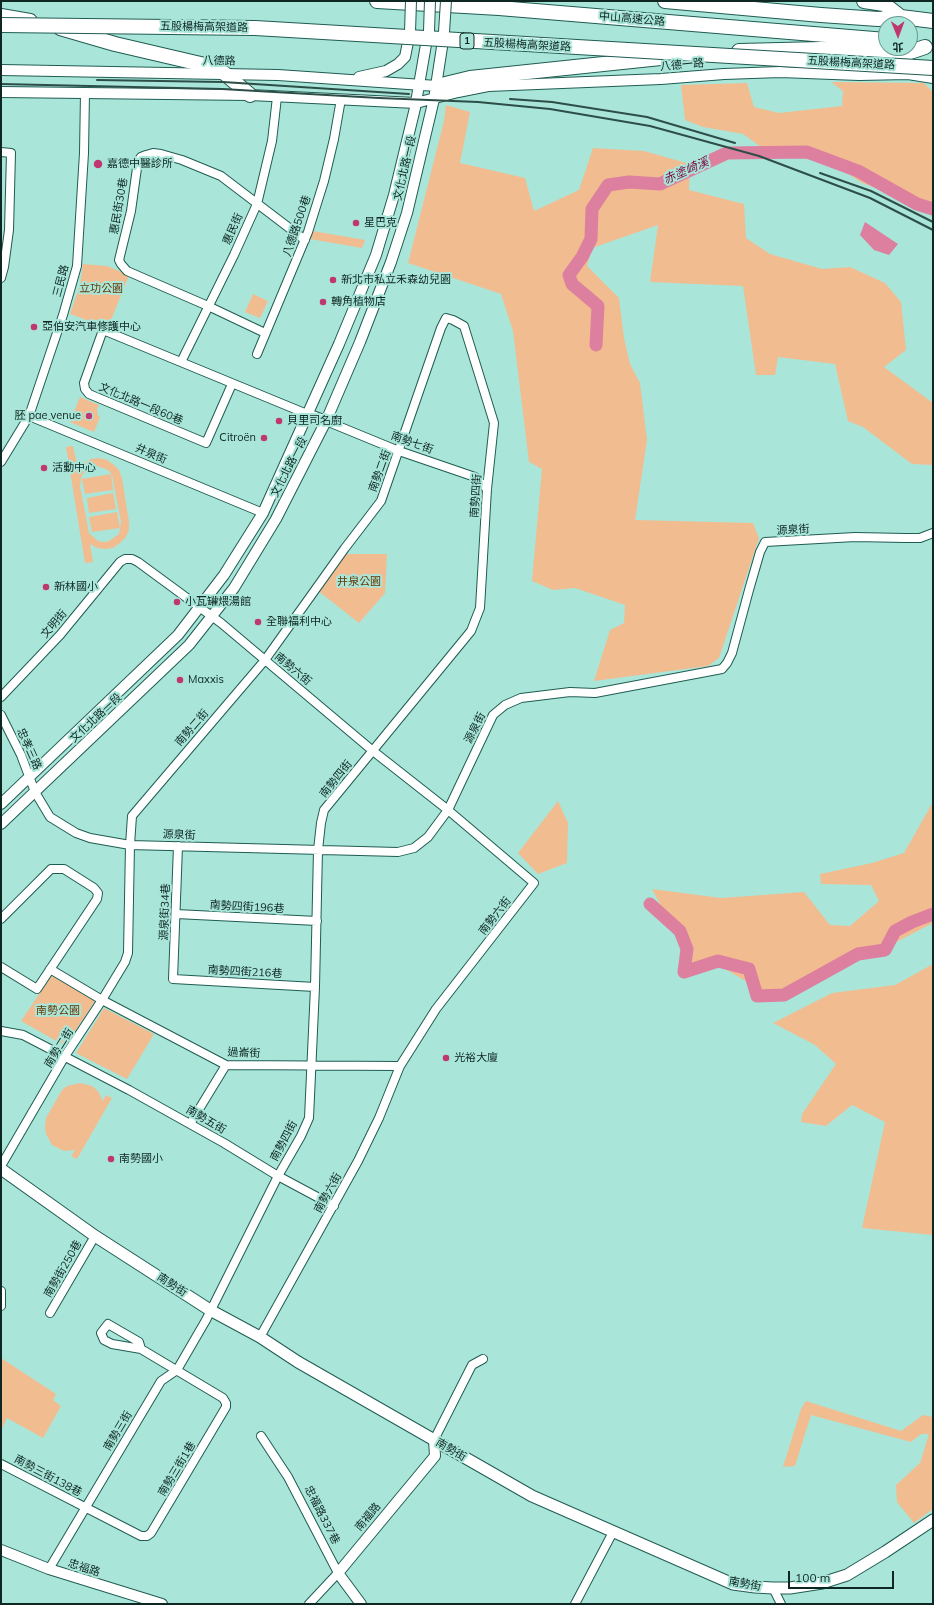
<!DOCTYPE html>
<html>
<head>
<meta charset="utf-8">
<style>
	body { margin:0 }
	#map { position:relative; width:934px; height:1605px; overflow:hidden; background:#a9e6d9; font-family:Mulish,"Noto Sans TC",sans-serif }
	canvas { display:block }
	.frame { position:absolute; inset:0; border:2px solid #0e2722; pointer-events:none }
	.north { position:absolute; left:878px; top:16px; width:40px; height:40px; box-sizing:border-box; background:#a9e6d9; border:1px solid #6b9a90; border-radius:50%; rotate:179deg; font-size:11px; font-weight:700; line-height:16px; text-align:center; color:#0e2722 }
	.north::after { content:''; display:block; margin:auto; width:14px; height:18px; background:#c0366f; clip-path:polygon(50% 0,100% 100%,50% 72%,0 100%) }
	.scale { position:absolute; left:788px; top:1571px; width:106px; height:18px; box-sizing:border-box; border:2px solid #0e2722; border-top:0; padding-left:5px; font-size:12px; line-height:14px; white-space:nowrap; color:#0e2722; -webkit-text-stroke:3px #a9e6d9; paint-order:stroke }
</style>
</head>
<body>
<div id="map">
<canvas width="934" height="1605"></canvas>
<div class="frame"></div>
<div class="north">北</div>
<div class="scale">100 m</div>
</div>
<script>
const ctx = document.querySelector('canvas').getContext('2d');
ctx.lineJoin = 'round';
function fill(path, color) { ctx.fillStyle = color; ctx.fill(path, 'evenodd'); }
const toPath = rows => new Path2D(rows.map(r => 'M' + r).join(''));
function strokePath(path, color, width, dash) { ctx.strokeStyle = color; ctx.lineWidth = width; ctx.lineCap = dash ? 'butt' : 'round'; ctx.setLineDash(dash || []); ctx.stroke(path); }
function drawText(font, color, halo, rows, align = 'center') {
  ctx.font = font + ' Mulish,"Noto Sans TC",sans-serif'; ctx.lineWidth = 4; ctx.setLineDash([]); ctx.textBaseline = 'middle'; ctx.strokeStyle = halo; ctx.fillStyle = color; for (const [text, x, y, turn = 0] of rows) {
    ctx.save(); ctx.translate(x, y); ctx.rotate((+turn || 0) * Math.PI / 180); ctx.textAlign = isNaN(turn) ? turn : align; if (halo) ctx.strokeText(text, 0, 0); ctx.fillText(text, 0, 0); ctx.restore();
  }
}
const green = toPath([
	[831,82,924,83,933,92,933,208,862,183,811,149,771,154,743,134,703,127,685,120,681,85,747,83,754,107,779,113,842,106,843,91],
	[446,105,470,112,460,163,525,178,534,211,579,190,593,148,644,151,690,164,689,190,744,204,746,238,770,254,822,269,850,267,885,283,901,302,906,350,884,367,933,403,933,465,912,464,863,427,848,421,835,364,778,357,775,375,756,375,743,286,650,282,658,225,592,248,587,266,619,298,624,338,630,364,640,383,647,440,635,520,753,523,759,538,719,658,708,666,594,681,610,630,624,623,625,605,575,588,553,590,532,581,542,469,529,462,513,331,501,294,408,263,444,121],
	[313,231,365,240,362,248,310,239],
	[83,264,107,266,129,275,108,328,70,314,80,285],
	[253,294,268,301,260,318,245,312],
	[80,397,99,405,97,409,98,416,100,417,94,432,70,422],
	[73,446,78,469,83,463,91,459,99,458,107,460,114,465,119,470,122,478,129,522,129,530,126,537,120,543,113,548,105,549,97,548,90,544,93,562,85,563,66,447],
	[97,466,108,470,112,475,121,522,119,534,109,541,103,542,98,541,89,533,80,486,82,475,86,470],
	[111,474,113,490,85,494,82,479],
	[113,493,116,509,89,513,87,498],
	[117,512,120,528,92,532,89,517],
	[346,554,387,554,385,593,359,623,317,590],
	[558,801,568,823,567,863,538,874,518,853],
	[933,802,933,923,873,954,796,990,761,990,720,966,697,969,684,949,652,889,721,898,804,892,830,925,850,926,879,901,871,885,821,884,820,874,872,863,904,853],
	[933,964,933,1235,862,1228,885,1122,852,1105,826,1126,801,1122,802,1114,836,1064,815,1045,773,1023,832,993,895,985],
	[52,975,95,1001,65,1046,21,1021],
	[104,1008,154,1034,127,1079,76,1053],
	[80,1083,92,1086,98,1091,103,1101,106,1095,112,1098,77,1159,71,1156,75,1150,64,1151,52,1145,46,1134,45,1127,46,1118,62,1090,67,1086],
	[1,1358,56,1394,53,1400,61,1406,43,1438,7,1418,1,1431],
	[806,1401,901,1431,923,1415,933,1417,933,1509,914,1523,897,1502,896,1485,920,1463,929,1434,921,1434,911,1442,811,1415,795,1466,783,1467,801,1409]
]);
const water = toPath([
	[865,222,898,244,889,255,874,250,860,235]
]);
const river = toPath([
	[596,345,598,306,572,284,569,275,582,257,591,239,592,209,608,185,629,182,660,184,727,153,807,152,858,171,917,204,933,209],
	[650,904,680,931,687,949,684,972,718,961,749,969,757,996,784,995,858,954,885,950,895,931,912,922,933,914]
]);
const minor = toPath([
	[1,152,11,153,9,230,4,267,1,278],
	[265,333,208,306,127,271,121,264,119,260,131,211,138,161,141,157,146,155,153,153,161,154,182,160,221,176,305,240],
	[257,354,308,232,324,181,334,139,341,99],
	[181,362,234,255,257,204,272,141,277,97],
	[232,384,206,443,89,394,85,389,84,383,103,330,307,414],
	[29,416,263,513],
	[326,421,399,451,475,477,487,489],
	[1,462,29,416,63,315,77,266,84,153,85,93],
	[1,697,60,635,120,562,125,559,132,559,138,562,221,623,373,751,448,810,534,883,436,1009,400,1066,379,1118,358,1161,260,1337],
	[1,715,21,755,35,792,50,817,76,833,90,838,130,845,398,852,414,848,428,837,448,810,493,715,505,705,521,698,570,692,595,693,722,669,727,663,732,653,749,590,760,552,765,542,855,537,905,538,920,538,933,533],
	[178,846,173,979,315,987],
	[176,914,317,921],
	[1,919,51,869,64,869,94,888,98,893,97,899,37,989,1,967],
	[50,969,102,1000,226,1065,400,1066],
	[1,1031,23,1035,129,1090,224,1143,278,1176,334,1206],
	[190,1124,226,1065],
	[1,1166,65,1056,102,1000,125,962,128,953,130,845,132,816,265,660,345,548,381,501,441,328,446,318,453,320,464,326,494,423,487,489,480,608,471,631,324,810,321,823,318,850,315,987,309,1118,301,1136,278,1176,206,1320,177,1370,161,1381,49,1569],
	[1,1291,1,1306],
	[50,1313,95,1236],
	[261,1436,288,1477,338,1573,309,1604],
	[434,1440,472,1365,483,1359],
	[1,1464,141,1536,147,1536,151,1533,226,1407,226,1403,223,1398,141,1349,139,1342,108,1324,101,1333,104,1340,112,1344,141,1349],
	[773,1588,781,1604],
	[575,1604,613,1532]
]);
const tertiary = toPath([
	[1,70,278,75,437,86],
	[359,77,386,71,398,64,405,57,410,32],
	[1,92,250,95,416,103,458,92,488,86,661,79,724,74,780,72,859,75,908,74,933,78],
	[307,414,326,421],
	[1,804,178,635,224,575,263,513,339,344,376,255,394,195,415,108,428,33],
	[1,824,189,645,234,588,276,519,326,421,360,342,391,262,407,213,434,99,444,34],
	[1,1550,49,1569,162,1604],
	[361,1604,338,1573,435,1456,434,1440]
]);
const secondary = toPath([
	[1,1169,95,1236,210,1310,260,1337,298,1362,532,1496,733,1584,755,1587,773,1588,790,1588,822,1583,847,1575,885,1552,933,1520]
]);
const motorway = toPath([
	[377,1,499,8,886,40],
	[665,1,821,15,878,19,901,17,933,21],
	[864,1,884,4,901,17],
	[1,16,30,21],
	[60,28,115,44,205,65,224,73,250,95],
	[739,51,821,49,910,52,925,47],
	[437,86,470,78,670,57]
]);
const rail = toPath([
	[97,80,223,82,409,94],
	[1,84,222,89,379,98,478,102,550,109,650,126,759,156,870,198,933,230],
	[510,99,552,102,647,117,735,143],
	[820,173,871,191,933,222]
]);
const tertiaryBridge = toPath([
	[429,31,430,1],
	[410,32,411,1],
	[444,32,446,1]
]);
const motorwayBridge = toPath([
	[1,25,255,28,933,68]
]);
const markers = [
	[98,164,5,"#c0366f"],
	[356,223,4,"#c0366f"],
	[333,280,4,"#c0366f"],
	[323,302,4,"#c0366f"],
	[34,327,4,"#c0366f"],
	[89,416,4,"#c0366f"],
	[279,421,4,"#c0366f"],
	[264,438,4,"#c0366f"],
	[44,468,4,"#c0366f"],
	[46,587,4,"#c0366f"],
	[177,602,4,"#c0366f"],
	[258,622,4,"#c0366f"],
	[180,680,4,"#c0366f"],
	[446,1058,4,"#c0366f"],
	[111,1159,4,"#c0366f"]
];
const shields = [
	[467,41,14]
];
const shieldNames = [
	["1",467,41]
];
const streetNames = [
	["中山高速公路",632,19,5],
	["五股楊梅高架道路",204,27,1],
	["五股楊梅高架道路",527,45,3],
	["八德路",219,61,1],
	["五股楊梅高架道路",851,63,3],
	["八德一路",682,65,-5],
	["文化北路一段",405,168,-77],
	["惠民街30巷",119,206,-80],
	["八德路500巷",297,226,-71],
	["惠民街",233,229,-66],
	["三民路",61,281,-75],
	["文化北路一段60巷",141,404,23],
	["南勢七街",412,443,20],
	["井泉街",151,454,23],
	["文化北路一段",289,467,-63],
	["南勢二街",380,471,-70],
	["南勢四街",476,496,-86],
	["源泉街",793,530,-3],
	["文明街",54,624,-49],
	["南勢六街",293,669,40],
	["文化北路一段",96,718,-43],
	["南勢二街",192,728,-49],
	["源泉街",475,728,-63],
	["忠孝三路",29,749,66],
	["南勢四街",336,779,-51],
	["源泉街",179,835,2],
	["南勢四街196巷",247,907,3],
	["源泉街34巷",165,912,-88],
	["南勢六街",495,916,-52],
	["南勢四街216巷",245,972,3],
	["南勢二街",59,1048,-58],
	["過崙街",244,1053,3],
	["南勢五街",206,1120,30],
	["南勢四街",284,1141,-62],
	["南勢六街",328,1193,-61],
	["南勢街250巷",63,1269,-60],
	["南勢街",172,1285,33],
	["南勢三街",118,1431,-59],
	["南勢街",451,1450,30],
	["南勢三街1巷",177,1469,-59],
	["南勢三街138巷",48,1476,28],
	["忠福路337巷",322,1515,63],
	["南福路",368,1517,-50],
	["忠福路",84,1568,18],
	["南勢街",745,1584,10]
];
const poiNames = [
	["嘉德中醫診所",107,164],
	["星巴克",364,223],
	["新北市私立禾森幼兒園",341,280],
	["轉角植物店",331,302],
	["亞伯安汽車修護中心",42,327],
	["胚 pae venue",81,416,"right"],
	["貝里司名廚",287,421],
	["Citroën",256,438,"right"],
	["活動中心",52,468],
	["新林國小",54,587],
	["小瓦罐煨湯館",185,602],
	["全聯福利中心",266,622],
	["Maxxis",188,680],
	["光裕大廈",454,1058],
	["南勢國小",119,1159]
];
const parkNames = [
	["立功公園",101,289],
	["井泉公園",359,582],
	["南勢公園",58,1011]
];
const waterNames = [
	["赤塗崎溪",686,171,-24]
];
fill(green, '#f2bc91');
fill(water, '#dd7f9e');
strokePath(river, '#dd7f9e', 13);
strokePath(minor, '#1f5c52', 10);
strokePath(tertiary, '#1f5c52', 12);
strokePath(secondary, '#1f5c52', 13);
strokePath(motorway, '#1f5c52', 16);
strokePath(minor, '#fff', 8);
strokePath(tertiary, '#fff', 10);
strokePath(secondary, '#fff', 11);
strokePath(motorway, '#fff', 14);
strokePath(rail, '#2d4e47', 2);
strokePath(tertiaryBridge, '#1f5c52', 12, []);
strokePath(motorwayBridge, '#1f5c52', 16, []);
strokePath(tertiaryBridge, '#fff', 10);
strokePath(motorwayBridge, '#fff', 14);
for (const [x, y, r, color] of markers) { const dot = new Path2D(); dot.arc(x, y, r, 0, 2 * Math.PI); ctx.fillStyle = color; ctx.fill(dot); strokePath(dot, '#a9e6d9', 1.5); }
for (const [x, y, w] of shields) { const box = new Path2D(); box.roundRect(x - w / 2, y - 8, w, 16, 3); ctx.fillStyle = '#a9e6d9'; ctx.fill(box); strokePath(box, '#0e2722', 1); }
drawText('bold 10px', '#0e2722', null, shieldNames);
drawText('11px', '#0e2722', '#a9e6d9', streetNames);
drawText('11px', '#0e2722', '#a9e6d9', poiNames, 'left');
drawText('11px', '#683703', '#a9e6d9', parkNames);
drawText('italic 12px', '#7c0841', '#a9e6d9', waterNames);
</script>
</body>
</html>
